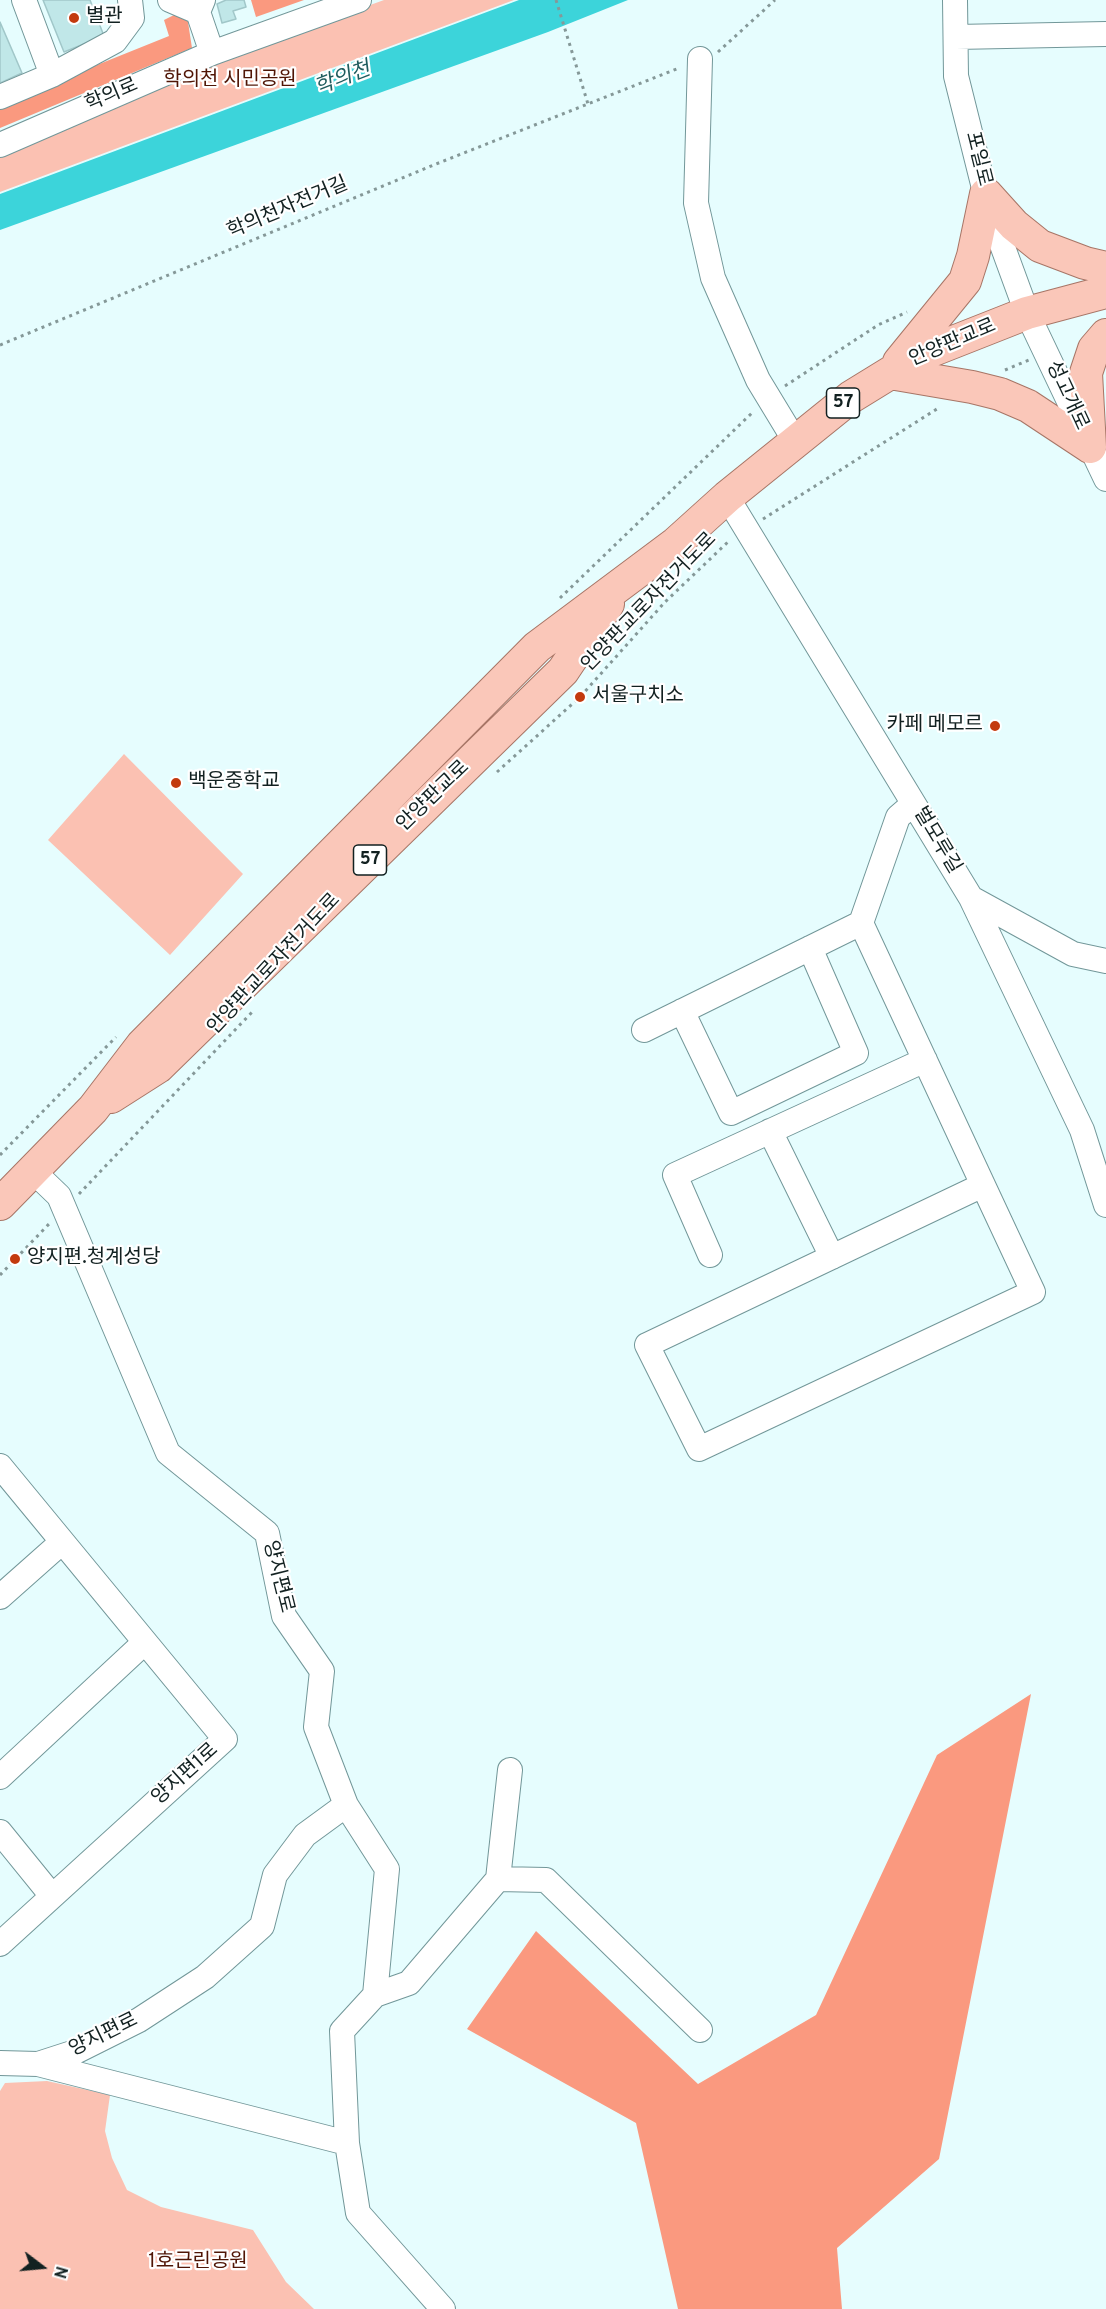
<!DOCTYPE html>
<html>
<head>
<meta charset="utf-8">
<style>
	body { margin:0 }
	#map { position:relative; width:1106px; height:2309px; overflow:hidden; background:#e6fdfe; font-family:Overpass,sans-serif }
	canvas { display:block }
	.north { position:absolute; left:12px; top:2237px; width:60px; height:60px; -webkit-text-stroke:4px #fff; paint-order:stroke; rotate:106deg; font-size:16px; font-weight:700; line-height:24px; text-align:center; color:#122121 }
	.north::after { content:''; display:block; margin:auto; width:21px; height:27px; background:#122121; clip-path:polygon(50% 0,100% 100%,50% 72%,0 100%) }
</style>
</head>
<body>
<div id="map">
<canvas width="1106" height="2309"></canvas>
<div class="north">N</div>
</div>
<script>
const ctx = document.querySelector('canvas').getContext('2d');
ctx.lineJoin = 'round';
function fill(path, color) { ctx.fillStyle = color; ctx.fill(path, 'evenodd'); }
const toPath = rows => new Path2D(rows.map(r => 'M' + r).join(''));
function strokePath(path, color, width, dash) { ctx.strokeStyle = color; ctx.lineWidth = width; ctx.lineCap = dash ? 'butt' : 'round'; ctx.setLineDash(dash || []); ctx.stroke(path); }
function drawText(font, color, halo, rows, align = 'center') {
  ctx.font = font + ' Overpass,"Noto Sans KR",sans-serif'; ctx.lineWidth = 4.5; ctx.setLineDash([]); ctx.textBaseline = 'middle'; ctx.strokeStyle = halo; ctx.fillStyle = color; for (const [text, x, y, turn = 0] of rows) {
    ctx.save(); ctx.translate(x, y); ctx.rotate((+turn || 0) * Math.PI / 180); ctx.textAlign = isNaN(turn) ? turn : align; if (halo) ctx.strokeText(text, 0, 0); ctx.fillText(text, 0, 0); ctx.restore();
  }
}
const green = toPath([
	[384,0,514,0,0,192,0,154,216,61],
	[124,754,243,874,170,955,48,840],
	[47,2081,110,2095,105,2131,112,2158,127,2190,161,2207,253,2230,286,2282,314,2309,0,2309,0,2091,5,2083]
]);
const forest = toPath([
	[251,0,304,0,256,17],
	[186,9,192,48,0,128,0,104,169,36,164,20],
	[1031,1694,939,2159,837,2248,842,2309,678,2309,636,2123,467,2029,536,1931,698,2084,816,2015,937,1755]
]);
const water = toPath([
	[519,0,628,0,548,32,0,230,0,194]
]);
const building = toPath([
	[43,0,90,0,104,36,64,52,43,0],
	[226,0,244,0,246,7,233,11,236,19,222,23,217,4,226,0],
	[0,22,22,73,0,83,0,22]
]);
const path = toPath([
	[556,0,588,104],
	[718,52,775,0],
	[0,345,436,164,679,68],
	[1005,370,1029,360],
	[785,386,878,325,907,312],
	[763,519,940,407],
	[560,598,754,411],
	[497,772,580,697,665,602,730,540],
	[0,1155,116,1037],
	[79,1194,254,1010],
	[0,1275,49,1224]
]);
const minor = toPath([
	[24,0,52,75],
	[170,0,198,12],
	[203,0,198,12,212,53],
	[955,0,956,76,990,212,1027,313,1106,479],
	[956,37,1106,34],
	[700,59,696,203,713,278,758,380,795,441],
	[0,97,52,75,115,41,132,18,130,0],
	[0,145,212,53,359,0],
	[727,497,971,898,1082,1130,1106,1205],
	[971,898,1073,954,1106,961],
	[861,923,983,1185,1033,1292,699,1449,647,1345,983,1185],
	[682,1011,731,1113,856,1053,810,948],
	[644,1030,861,923,898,817,913,804],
	[770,1131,832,1257],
	[710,1255,675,1175,925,1060],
	[0,1466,225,1739,0,1944],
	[0,1597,62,1542],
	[0,1777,145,1642],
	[346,1805,387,1869,375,1995,342,2031,347,2143],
	[0,1832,52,1896],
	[498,1879,546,1880,700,2030],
	[375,1995,409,1983,498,1879,510,1770],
	[0,2063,38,2064,75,2052,139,2020,205,1977,262,1926,275,1875,305,1835,346,1805,316,1727,322,1671,284,1616,267,1533,168,1453,59,1196,33,1171],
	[38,2064,347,2143,358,2213,443,2309]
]);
const major = toPath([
	[986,194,1014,225,1040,246,1085,263,1106,268],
	[899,362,965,281,973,256,986,194],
	[890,373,972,387,1000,394,1028,406,1090,447],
	[1090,447,1086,373,1094,349,1106,335],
	[111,1097,158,1067,563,671,608,604],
	[0,1204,93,1109,142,1045,537,647,676,543,727,497,851,397,890,373,918,356,1027,313,1106,292]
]);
const markers = [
	[74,18,6,"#c33a0e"],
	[580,697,6,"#c33a0e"],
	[995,726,6,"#c33a0e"],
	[176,783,6,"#c33a0e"],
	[15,1259,6,"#c33a0e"]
];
const shields = [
	[843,403,33],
	[370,860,33]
];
const shieldNames = [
	["57",843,403],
	["57",370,860]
];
const poiNames = [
	["별관",86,18],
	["서울구치소",592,697],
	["카페 메모르",983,726,"right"],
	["백운중학교",188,783],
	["양지편.청계성당",27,1259]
];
const parkNames = [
	["학의천 시민공원",230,81],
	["1호근린공원",198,2263]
];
const streetNames = [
	["학의로",112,96,-23],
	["포일로",977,159,76],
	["학의천자전거길",288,209,-23],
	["안양판교로",953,344,-23],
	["성고개로",1066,396,65],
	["안양판교로자전거도로",650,603,-46],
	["안양판교로",434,797,-44],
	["벌모루길",936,841,59],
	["안양판교로자전거도로",275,965,-47],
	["양지편로",277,1577,76],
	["양지편1로",186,1775,-42],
	["양지편로",104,2036,-26]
];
const waterNames = [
	["학의천",343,80,-21]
];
fill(green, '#fbc1b2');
fill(forest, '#fa997f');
fill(water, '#3cd4da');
fill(building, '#c0e7e8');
strokePath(building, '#a1c7c9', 1.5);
strokePath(minor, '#729799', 26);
strokePath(major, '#a77566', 34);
strokePath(path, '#859898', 3, [3, 4.5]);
strokePath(minor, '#fff', 24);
strokePath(major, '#fac7b9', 32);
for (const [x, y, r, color] of markers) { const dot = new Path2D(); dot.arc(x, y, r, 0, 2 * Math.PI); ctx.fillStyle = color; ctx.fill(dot); strokePath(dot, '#fff', 2); }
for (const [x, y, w] of shields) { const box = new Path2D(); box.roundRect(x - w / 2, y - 15, w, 30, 4.5); ctx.fillStyle = '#fff'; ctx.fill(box); strokePath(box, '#122121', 1.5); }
drawText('bold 18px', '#122121', null, shieldNames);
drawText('20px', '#122121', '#fff', poiNames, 'left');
drawText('20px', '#501505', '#fff', parkNames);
drawText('20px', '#122121', '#fff', streetNames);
drawText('italic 21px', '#1f5c5e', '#fff', waterNames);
</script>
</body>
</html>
